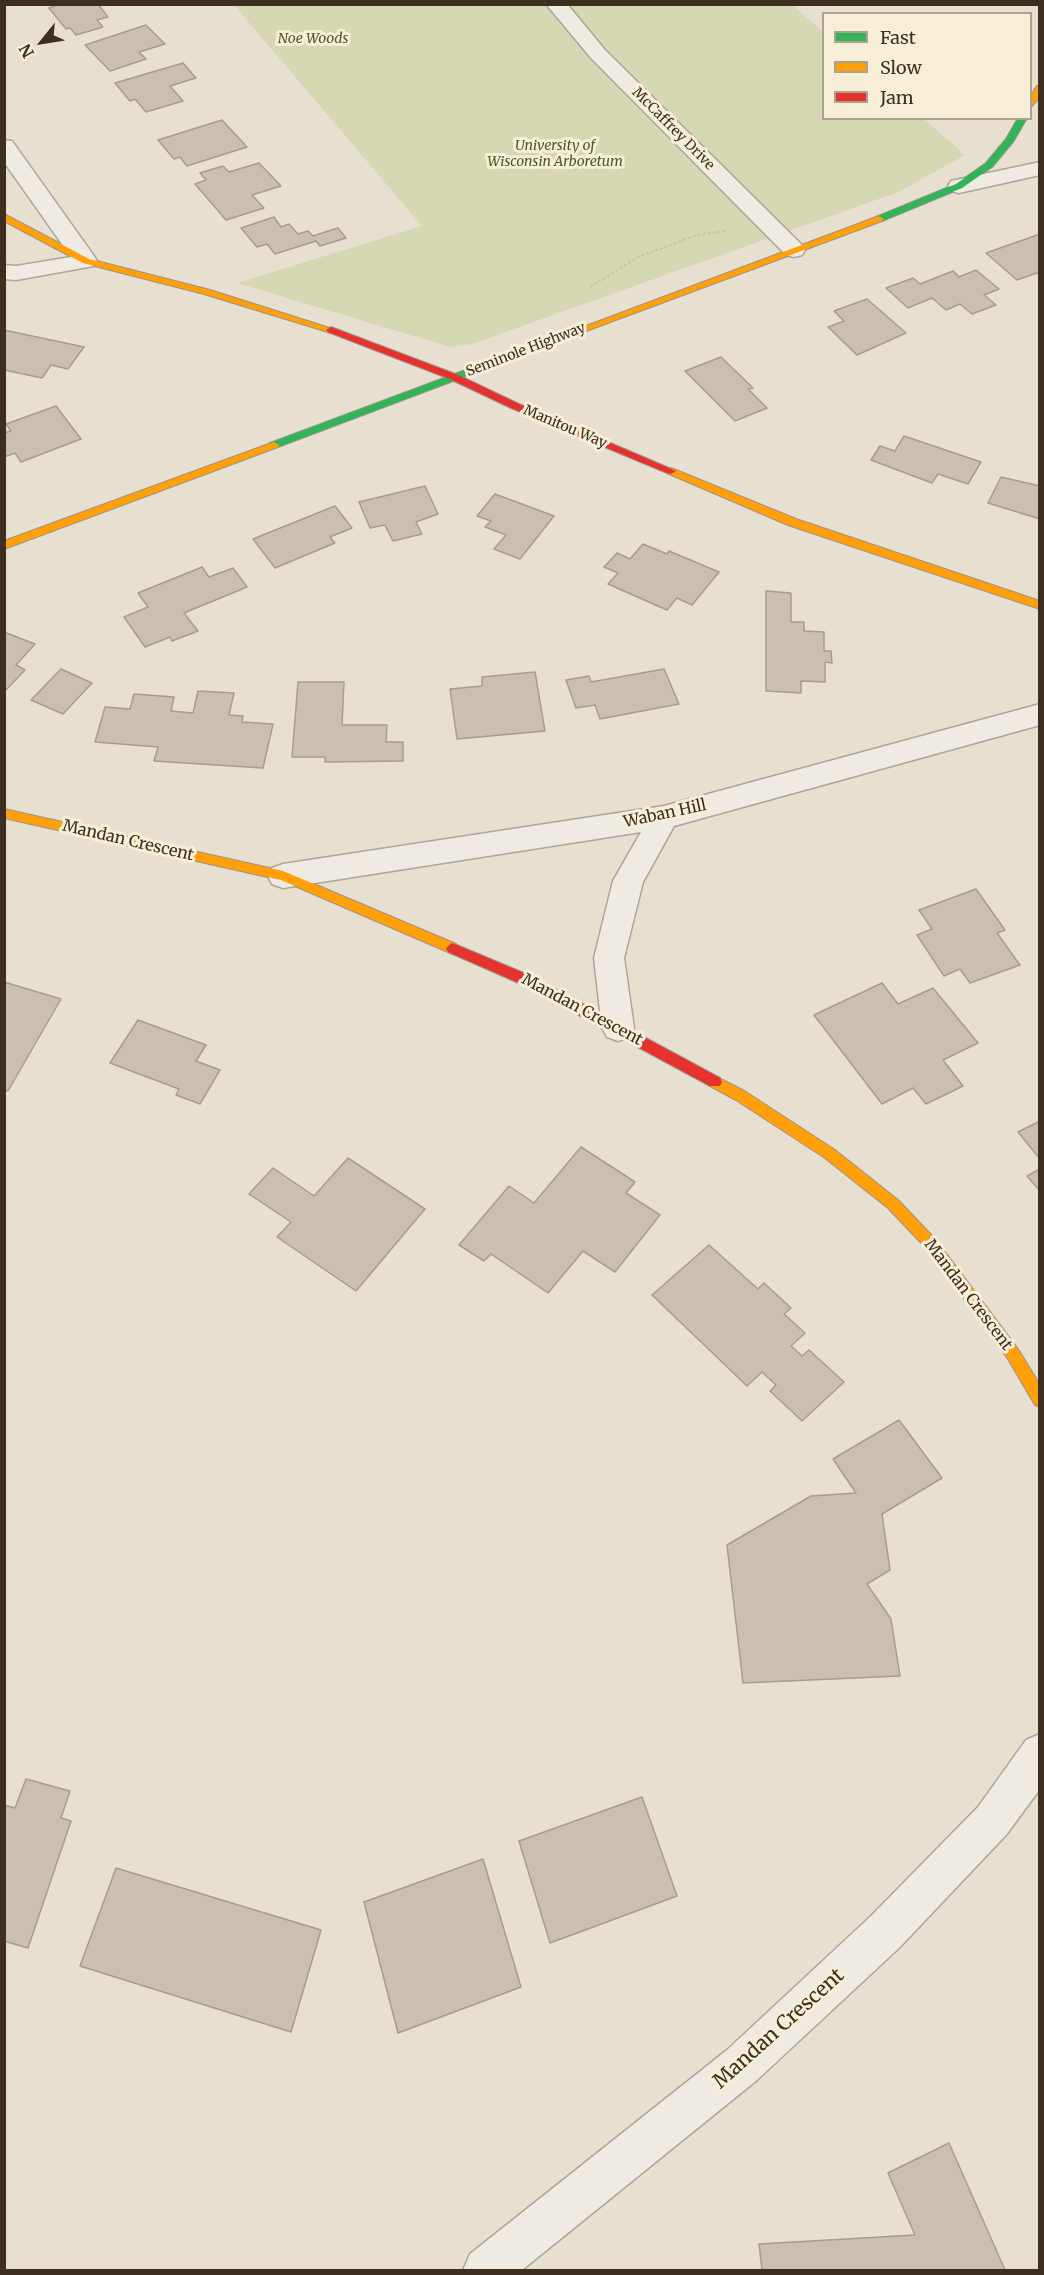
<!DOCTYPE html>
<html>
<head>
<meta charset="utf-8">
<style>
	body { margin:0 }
	#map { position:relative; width:1044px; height:2275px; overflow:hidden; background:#e7e0d1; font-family:Merriweather,serif }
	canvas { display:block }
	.frame { position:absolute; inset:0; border:6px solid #3d2e20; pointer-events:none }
	.legend { position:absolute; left:822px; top:12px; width:210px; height:108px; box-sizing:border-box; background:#f7eed8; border:2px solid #ada18e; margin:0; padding:8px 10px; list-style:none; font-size:18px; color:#3d2e20 }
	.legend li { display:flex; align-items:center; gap:12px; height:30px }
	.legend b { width:30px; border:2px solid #ada18e }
	.north { position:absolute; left:12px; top:12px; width:60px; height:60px; -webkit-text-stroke:4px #f7eed8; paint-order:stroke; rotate:240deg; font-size:16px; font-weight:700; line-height:24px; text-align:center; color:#3d2e20 }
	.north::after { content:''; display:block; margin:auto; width:21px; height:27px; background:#3d2e20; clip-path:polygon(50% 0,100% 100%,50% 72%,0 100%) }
</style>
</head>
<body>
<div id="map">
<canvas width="1044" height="2275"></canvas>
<div class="frame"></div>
<ul class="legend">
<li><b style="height:8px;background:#30b455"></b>Fast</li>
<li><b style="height:8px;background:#ff9f0a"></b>Slow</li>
<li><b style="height:8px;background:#e5322d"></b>Jam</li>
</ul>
<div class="north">N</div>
</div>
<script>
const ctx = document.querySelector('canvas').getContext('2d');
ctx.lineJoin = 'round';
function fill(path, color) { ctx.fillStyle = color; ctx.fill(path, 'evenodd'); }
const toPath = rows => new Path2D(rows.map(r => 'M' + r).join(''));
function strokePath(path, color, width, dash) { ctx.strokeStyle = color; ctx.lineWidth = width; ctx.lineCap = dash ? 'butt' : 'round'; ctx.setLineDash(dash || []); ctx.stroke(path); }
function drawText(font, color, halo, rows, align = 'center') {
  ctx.font = font + ' Merriweather,serif'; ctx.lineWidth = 6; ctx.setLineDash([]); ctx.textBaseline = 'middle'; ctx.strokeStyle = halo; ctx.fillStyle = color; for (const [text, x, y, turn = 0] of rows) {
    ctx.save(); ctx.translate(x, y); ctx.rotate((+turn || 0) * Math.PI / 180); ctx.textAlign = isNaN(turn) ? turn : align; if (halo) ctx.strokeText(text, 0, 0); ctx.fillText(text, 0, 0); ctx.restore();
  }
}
const green = toPath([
	[234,5,792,5,823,32,824,118,924,119,965,155,901,191,472,344,450,347,237,283,422,226]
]);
const building = toPath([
	[61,4,98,4,108,17,97,20,103,27,76,35,70,28,66,29,49,8,61,4],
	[146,25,165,44,139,52,146,59,110,71,85,45,146,25],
	[183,63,196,78,170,86,183,101,146,112,135,99,130,101,115,83,183,63],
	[222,120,247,147,187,166,180,157,174,159,158,140,222,120],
	[259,163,281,186,252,195,264,208,226,220,195,184,206,180,200,173,223,166,229,172,259,163],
	[274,217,281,227,289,224,298,234,308,231,313,236,338,228,346,238,320,246,316,241,275,254,267,244,257,247,241,228,274,217],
	[1040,234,1040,272,1017,280,986,253,1040,234],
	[976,270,999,289,984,295,996,305,972,314,960,304,946,310,932,298,908,308,886,288,913,278,920,284,953,271,959,277,976,270],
	[867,299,906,333,857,355,828,327,844,321,834,311,867,299],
	[4,330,84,347,68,369,51,365,42,378,4,370,4,330],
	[721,357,753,388,748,389,767,408,735,421,685,371,721,357],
	[56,406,81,439,21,462,15,453,4,457,4,433,11,431,6,424,56,406],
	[904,436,981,462,968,484,938,474,932,483,871,460,880,446,895,451,904,436],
	[1001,477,1040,486,1040,519,988,503,1001,477],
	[425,486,438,514,416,522,422,534,393,541,385,525,370,528,359,502,425,486],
	[495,494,554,516,520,559,494,549,506,535,485,527,491,521,477,516,495,494],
	[335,506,352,528,330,537,335,543,275,568,253,539,335,506],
	[643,544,667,554,669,551,719,572,692,605,677,598,667,610,608,584,618,573,604,567,617,553,630,559,643,544],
	[202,567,209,577,233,568,247,587,184,613,198,631,172,641,170,637,145,647,124,617,148,607,138,593,202,567],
	[766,591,791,593,791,622,804,622,804,631,824,632,824,651,831,651,832,663,825,662,825,682,801,681,801,693,766,691,766,591],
	[4,632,35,644,16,665,25,670,4,692,4,632],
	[61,669,92,683,63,714,31,700,61,669],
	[664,669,679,704,600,719,595,705,576,708,566,680,589,676,591,682,664,669],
	[535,672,545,731,457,739,450,689,482,686,482,677,535,672],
	[298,682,344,682,342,725,387,725,386,742,403,742,403,761,325,762,325,757,292,757,298,682],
	[198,691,234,693,229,715,243,716,242,722,273,724,263,768,154,761,158,747,95,742,105,707,130,709,134,694,174,697,171,711,193,713,198,691],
	[976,889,1005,930,997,933,1020,965,970,983,960,969,944,976,917,935,932,929,919,910,976,889],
	[4,982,61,999,8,1091,4,1090,4,982],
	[882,983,898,1004,933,988,978,1043,943,1060,963,1086,926,1104,913,1088,882,1104,814,1015,882,983],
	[138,1020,206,1045,196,1061,220,1070,200,1104,176,1095,179,1089,110,1063,138,1020],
	[1040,1121,1040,1159,1018,1132,1040,1121],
	[581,1147,635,1182,626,1193,660,1215,615,1272,583,1251,548,1293,491,1254,484,1261,459,1245,509,1186,534,1203,581,1147],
	[348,1158,425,1209,356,1291,277,1237,291,1222,249,1194,273,1168,314,1196,348,1158],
	[1040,1169,1040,1191,1027,1176,1040,1169],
	[709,1245,758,1289,764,1283,791,1308,784,1314,805,1333,791,1346,802,1356,809,1350,844,1382,802,1421,770,1391,776,1385,762,1372,747,1386,652,1295,709,1245],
	[899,1420,942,1478,882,1514,890,1570,867,1584,891,1619,900,1676,743,1683,727,1545,811,1496,856,1493,833,1459,899,1420],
	[26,1779,70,1791,61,1818,71,1821,28,1948,4,1941,4,1805,15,1808,26,1779],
	[642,1797,677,1896,550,1943,519,1841,642,1797],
	[483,1859,521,1987,398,2033,364,1902,483,1859],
	[116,1868,321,1930,291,2032,80,1966,116,1868],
	[949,2143,1005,2270,762,2270,759,2244,915,2235,888,2173,949,2143]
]);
const path = toPath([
	[590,287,638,257,697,235,726,231]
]);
const street = toPath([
	[546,4,567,4,605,50,802,245,805,250,802,255,794,257,786,255,591,58,546,4],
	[4,140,12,141,94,256,97,261,94,266,16,280,4,279,4,265,16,266,71,257,4,162,4,140],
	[1040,162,1040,175,959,193,951,191,948,186,951,181,1040,162],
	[1040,704,1040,725,674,826,643,882,624,958,634,1028,629,1037,618,1041,607,1037,602,1028,594,958,613,881,641,832,283,888,272,884,268,876,272,868,283,864,664,806,1040,704],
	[1040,1734,1040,1789,1006,1835,900,1947,757,2080,522,2270,463,2270,470,2254,727,2050,870,1917,978,1807,1026,1740,1040,1734]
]);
const fast = toPath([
	[1018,118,1027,118,1013,142,992,167,962,188,882,221,876,221,876,217,956,184,986,163,1006,139,1018,118],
	[567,332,572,335,570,337,278,447,270,447,269,445,270,443,567,332]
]);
const slow = toPath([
	[1037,86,1040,86,1040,97,1030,108,1030,97,1037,86],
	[4,214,89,259,210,290,336,330,331,333,328,332,204,294,83,263,4,221,4,214],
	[879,216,884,219,882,221,570,337,567,338,562,335,879,216],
	[274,442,279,445,278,447,4,549,4,541,274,442],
	[671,468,796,519,1040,601,1040,609,788,525,667,473,666,471,671,468],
	[4,809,283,871,456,944,458,948,452,953,448,952,281,880,4,818,4,809],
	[715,1076,746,1092,835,1150,898,1200,936,1240,1018,1349,1040,1385,1040,1407,1035,1405,1008,1359,964,1298,926,1248,888,1208,825,1158,736,1100,710,1086,708,1082,710,1078,715,1076]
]);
const jam = toPath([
	[331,327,458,375,519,404,676,471,671,474,667,473,511,408,450,379,328,332,326,330,331,327],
	[452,943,531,976,720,1078,722,1082,720,1086,710,1086,521,984,448,952,446,948,452,943]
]);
const farParknames = [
	["Noe Woods",313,39],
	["University of",555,146],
	["Wisconsin Arboretum",555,162]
];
const farStreetnames = [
	["McCaffrey Drive",673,129,45],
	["Seminole Highway",526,350,-21],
	["Manitou Way",565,427,23]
];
const streetNames = [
	["Waban Hill",665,814,-12],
	["Mandan Crescent",128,841,13],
	["Mandan Crescent",582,1010,28],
	["Mandan Crescent",968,1295,53]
];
const nearStreetnames = [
	["Mandan Crescent",779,2029,-42]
];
fill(green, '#d6d7b3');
fill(building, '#cbbfb2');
strokePath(building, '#a89c90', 1.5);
strokePath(street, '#ada599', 3);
strokePath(fast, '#9c958a', 2);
strokePath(slow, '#9c958a', 2);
strokePath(jam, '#9c958a', 2);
strokePath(path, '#c8c2b9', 2, [3, 2]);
fill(street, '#efebe3');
fill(fast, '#30b455');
fill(slow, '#ff9f0a');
fill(jam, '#e5322d');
drawText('italic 14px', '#4d5a26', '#f7eed8', farParknames);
drawText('14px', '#3d2e20', '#f7eed8', farStreetnames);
drawText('16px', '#3d2e20', '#f7eed8', streetNames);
drawText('20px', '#3d2e20', '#f7eed8', nearStreetnames);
</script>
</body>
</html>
